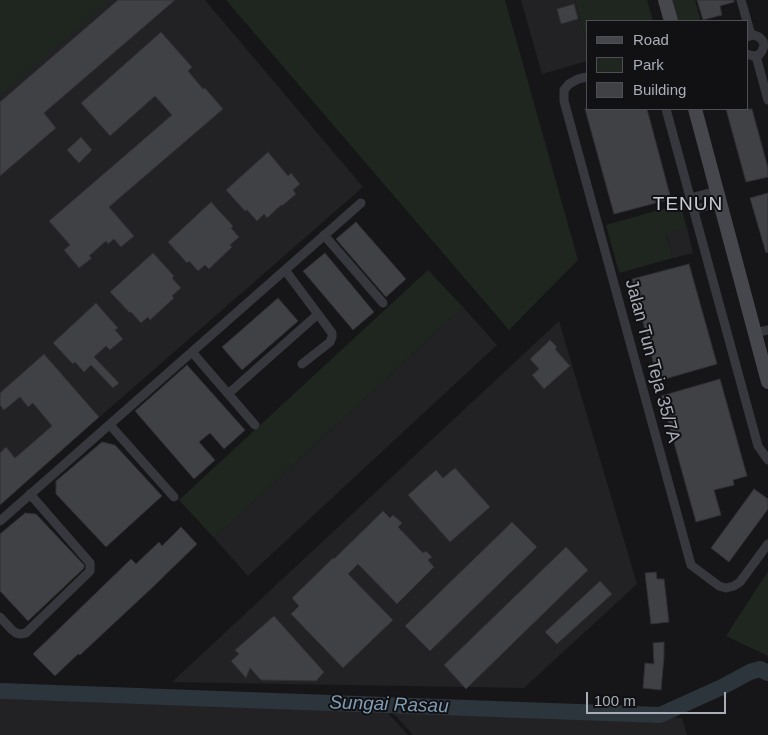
<!DOCTYPE html>
<html>
<head>
<meta charset="utf-8">
<style>
	body { margin:0 }
	#map { position:relative; width:768px; height:735px; overflow:hidden; background:#161618; font-family:Arial,sans-serif }
	canvas { display:block }
	.legend { position:absolute; left:586px; top:20px; width:162px; height:90px; box-sizing:border-box; background:#111113; border:1px solid #4d4f55; margin:0; padding:6px 9px; list-style:none; font-size:15px; color:#a8adb8 }
	.legend li { display:flex; align-items:center; gap:10px; height:25px }
	.legend b { width:25px; border:1px solid #4d4f55 }
	.scale { position:absolute; left:586px; top:692px; width:140px; height:22px; box-sizing:border-box; border:2px solid #a8adb8; border-top:0; padding-left:6px; font-size:15px; line-height:18px; white-space:nowrap; color:#a8adb8; -webkit-text-stroke:4px #111113; paint-order:stroke }
</style>
</head>
<body>
<div id="map">
<canvas width="768" height="735"></canvas>
<ul class="legend">
<li><b style="height:6px;background:#45474d"></b>Road</li>
<li><b style="height:14px;background:#1e261f"></b>Park</li>
<li><b style="height:14px;background:#404145"></b>Building</li>
</ul>
<div class="scale">100 m</div>
</div>
<script>
const ctx = document.querySelector('canvas').getContext('2d');
ctx.lineJoin = 'round';
function fill(path, color) { ctx.fillStyle = color; ctx.fill(path, 'evenodd'); }
const toPath = rows => new Path2D(rows.map(r => 'M' + r).join(''));
function strokePath(path, color, width, dash) { ctx.strokeStyle = color; ctx.lineWidth = width; ctx.lineCap = dash ? 'butt' : 'round'; ctx.setLineDash(dash || []); ctx.stroke(path); }
function drawText(font, color, halo, rows, align = 'center') {
  ctx.font = font + ' Arial,sans-serif'; ctx.lineWidth = 4; ctx.setLineDash([]); ctx.textBaseline = 'middle'; ctx.strokeStyle = halo; ctx.fillStyle = color; for (const [text, x, y, turn = 0] of rows) {
    ctx.save(); ctx.translate(x, y); ctx.rotate((+turn || 0) * Math.PI / 180); ctx.textAlign = isNaN(turn) ? turn : align; if (halo) ctx.strokeText(text, 0, 0); ctx.fillText(text, 0, 0); ctx.restore();
  }
}
const built = toPath([
	[0,0,205,0,363,187,0,504],
	[521,0,575,0,587,44,587,61,542,74],
	[687,228,693,253,673,258,666,233],
	[463,307,497,345,248,576,214,538],
	[559,321,637,584,524,688,172,682],
	[0,699,387,712,408,735,0,735],
	[388,707,682,718,687,735,413,735]
]);
const green = toPath([
	[0,0,109,0,0,96],
	[226,0,505,0,578,260,509,330],
	[575,0,647,0,653,21,587,21,587,44],
	[672,0,695,0,701,21,678,21],
	[680,204,687,228,666,234,673,258,619,273,606,225],
	[428,270,463,307,214,538,179,500],
	[768,571,768,656,726,636]
]);
const river = toPath([
	[0,691,660,715,722,687,750,672,760,669,768,673]
]);
const building = toPath([
	[118,0,175,0,44,113,56,128,0,176,0,102,118,0],
	[697,0,734,0,734,2,720,6,722,15,703,20,697,0],
	[574,4,578,19,561,24,557,9,574,4],
	[161,32,192,67,188,71,203,89,205,88,223,109,109,207,134,236,121,247,114,239,108,244,106,241,89,256,92,258,79,268,64,250,70,245,49,221,172,115,155,96,110,136,81,103,161,32],
	[585,109,647,109,671,199,614,214,585,109],
	[726,109,752,109,768,168,768,177,746,182,726,109],
	[81,137,92,150,79,163,67,150,81,137],
	[268,152,288,176,291,173,300,184,293,190,296,194,282,206,281,205,267,218,264,214,257,221,247,210,245,211,226,190,268,152],
	[768,193,768,252,766,253,750,198,768,193],
	[211,202,233,226,231,228,239,237,230,245,232,247,209,269,205,265,198,271,189,261,187,263,168,242,211,202],
	[356,222,406,279,386,297,336,239,356,222],
	[153,253,174,276,172,278,181,288,172,296,174,298,150,320,148,317,141,323,131,312,130,313,110,292,153,253],
	[325,253,374,312,353,330,303,271,325,253],
	[689,264,717,364,658,381,632,279,689,264],
	[278,298,298,321,242,370,222,347,278,298],
	[96,303,118,328,115,330,123,339,110,350,106,346,94,357,119,383,113,388,91,365,84,372,75,362,73,364,53,343,96,303],
	[550,340,557,347,555,349,570,366,544,389,532,375,539,369,530,359,550,340],
	[44,354,99,417,0,505,0,453,6,447,15,458,52,426,33,403,28,407,20,397,4,410,0,405,0,393,44,354],
	[187,365,245,430,224,449,210,433,199,442,215,460,194,479,135,411,187,365],
	[720,379,747,476,733,480,734,485,714,490,721,515,696,522,661,396,720,379],
	[102,442,115,445,162,496,106,547,56,494,56,481,102,442],
	[455,468,490,507,450,542,408,495,436,470,443,478,455,468],
	[754,489,768,499,768,509,729,562,711,548,754,489],
	[383,511,390,518,393,515,402,523,398,527,423,553,426,551,432,557,428,560,434,567,397,604,358,564,348,574,393,620,343,668,291,614,299,606,292,598,333,558,334,559,383,511],
	[25,513,36,514,84,565,84,568,28,621,0,591,0,534,25,513],
	[512,522,537,547,430,651,405,626,512,522],
	[181,527,197,544,155,585,80,655,78,654,55,676,33,654,131,559,136,564,159,542,162,546,181,527],
	[566,547,588,570,466,689,444,665,566,547],
	[656,572,657,579,664,579,669,622,651,624,645,573,656,572],
	[600,581,612,594,557,644,545,632,600,581],
	[274,616,324,672,316,681,261,680,250,668,246,678,231,661,239,654,235,650,274,616],
	[664,642,664,657,661,690,643,688,645,663,654,664,653,643,664,642]
]);
const street = toPath([
	[741,0,751,35],
	[747,37,754,35,759,37,763,41,764,46,762,51,759,55,753,56,747,54],
	[756,56,768,100],
	[587,77,578,79,569,84,564,90,564,101,691,565,719,586,726,588,734,586,740,582,768,544],
	[666,109,758,446,768,460],
	[690,198,717,191],
	[693,210,720,202],
	[324,235,383,303],
	[285,270,332,333,332,337,330,342,302,364],
	[755,333,768,330],
	[192,352,255,425],
	[228,394,318,314],
	[110,425,174,497],
	[0,521,361,203],
	[0,617,12,630,16,633,21,634,26,633,90,571,90,563,30,494]
]);
const secondary = toPath([
	[665,0,671,21],
	[695,109,768,382]
]);
const streetNames = [
	["Jalan Tun Teja 35/7A",652,361,75]
];
const neighbourhoodNames = [
	["TENUN",688,205]
];
const waterNames = [
	["Sungai Rasau",389,705,2]
];
fill(built, '#222225');
fill(green, '#1e261f');
strokePath(river, '#2c353c', 16);
fill(building, '#404145');
strokePath(building, '#303034', 1);
strokePath(street, '#37383d', 9);
strokePath(secondary, '#45474d', 14);
drawText('18px', '#a8adb8', '#111113', streetNames);
ctx.letterSpacing = '1px';
drawText('19px', '#c9ccd4', '#111113', neighbourhoodNames);
ctx.letterSpacing = '0px';
drawText('italic 19px', '#7f9bb3', '#111113', waterNames);
</script>
</body>
</html>
